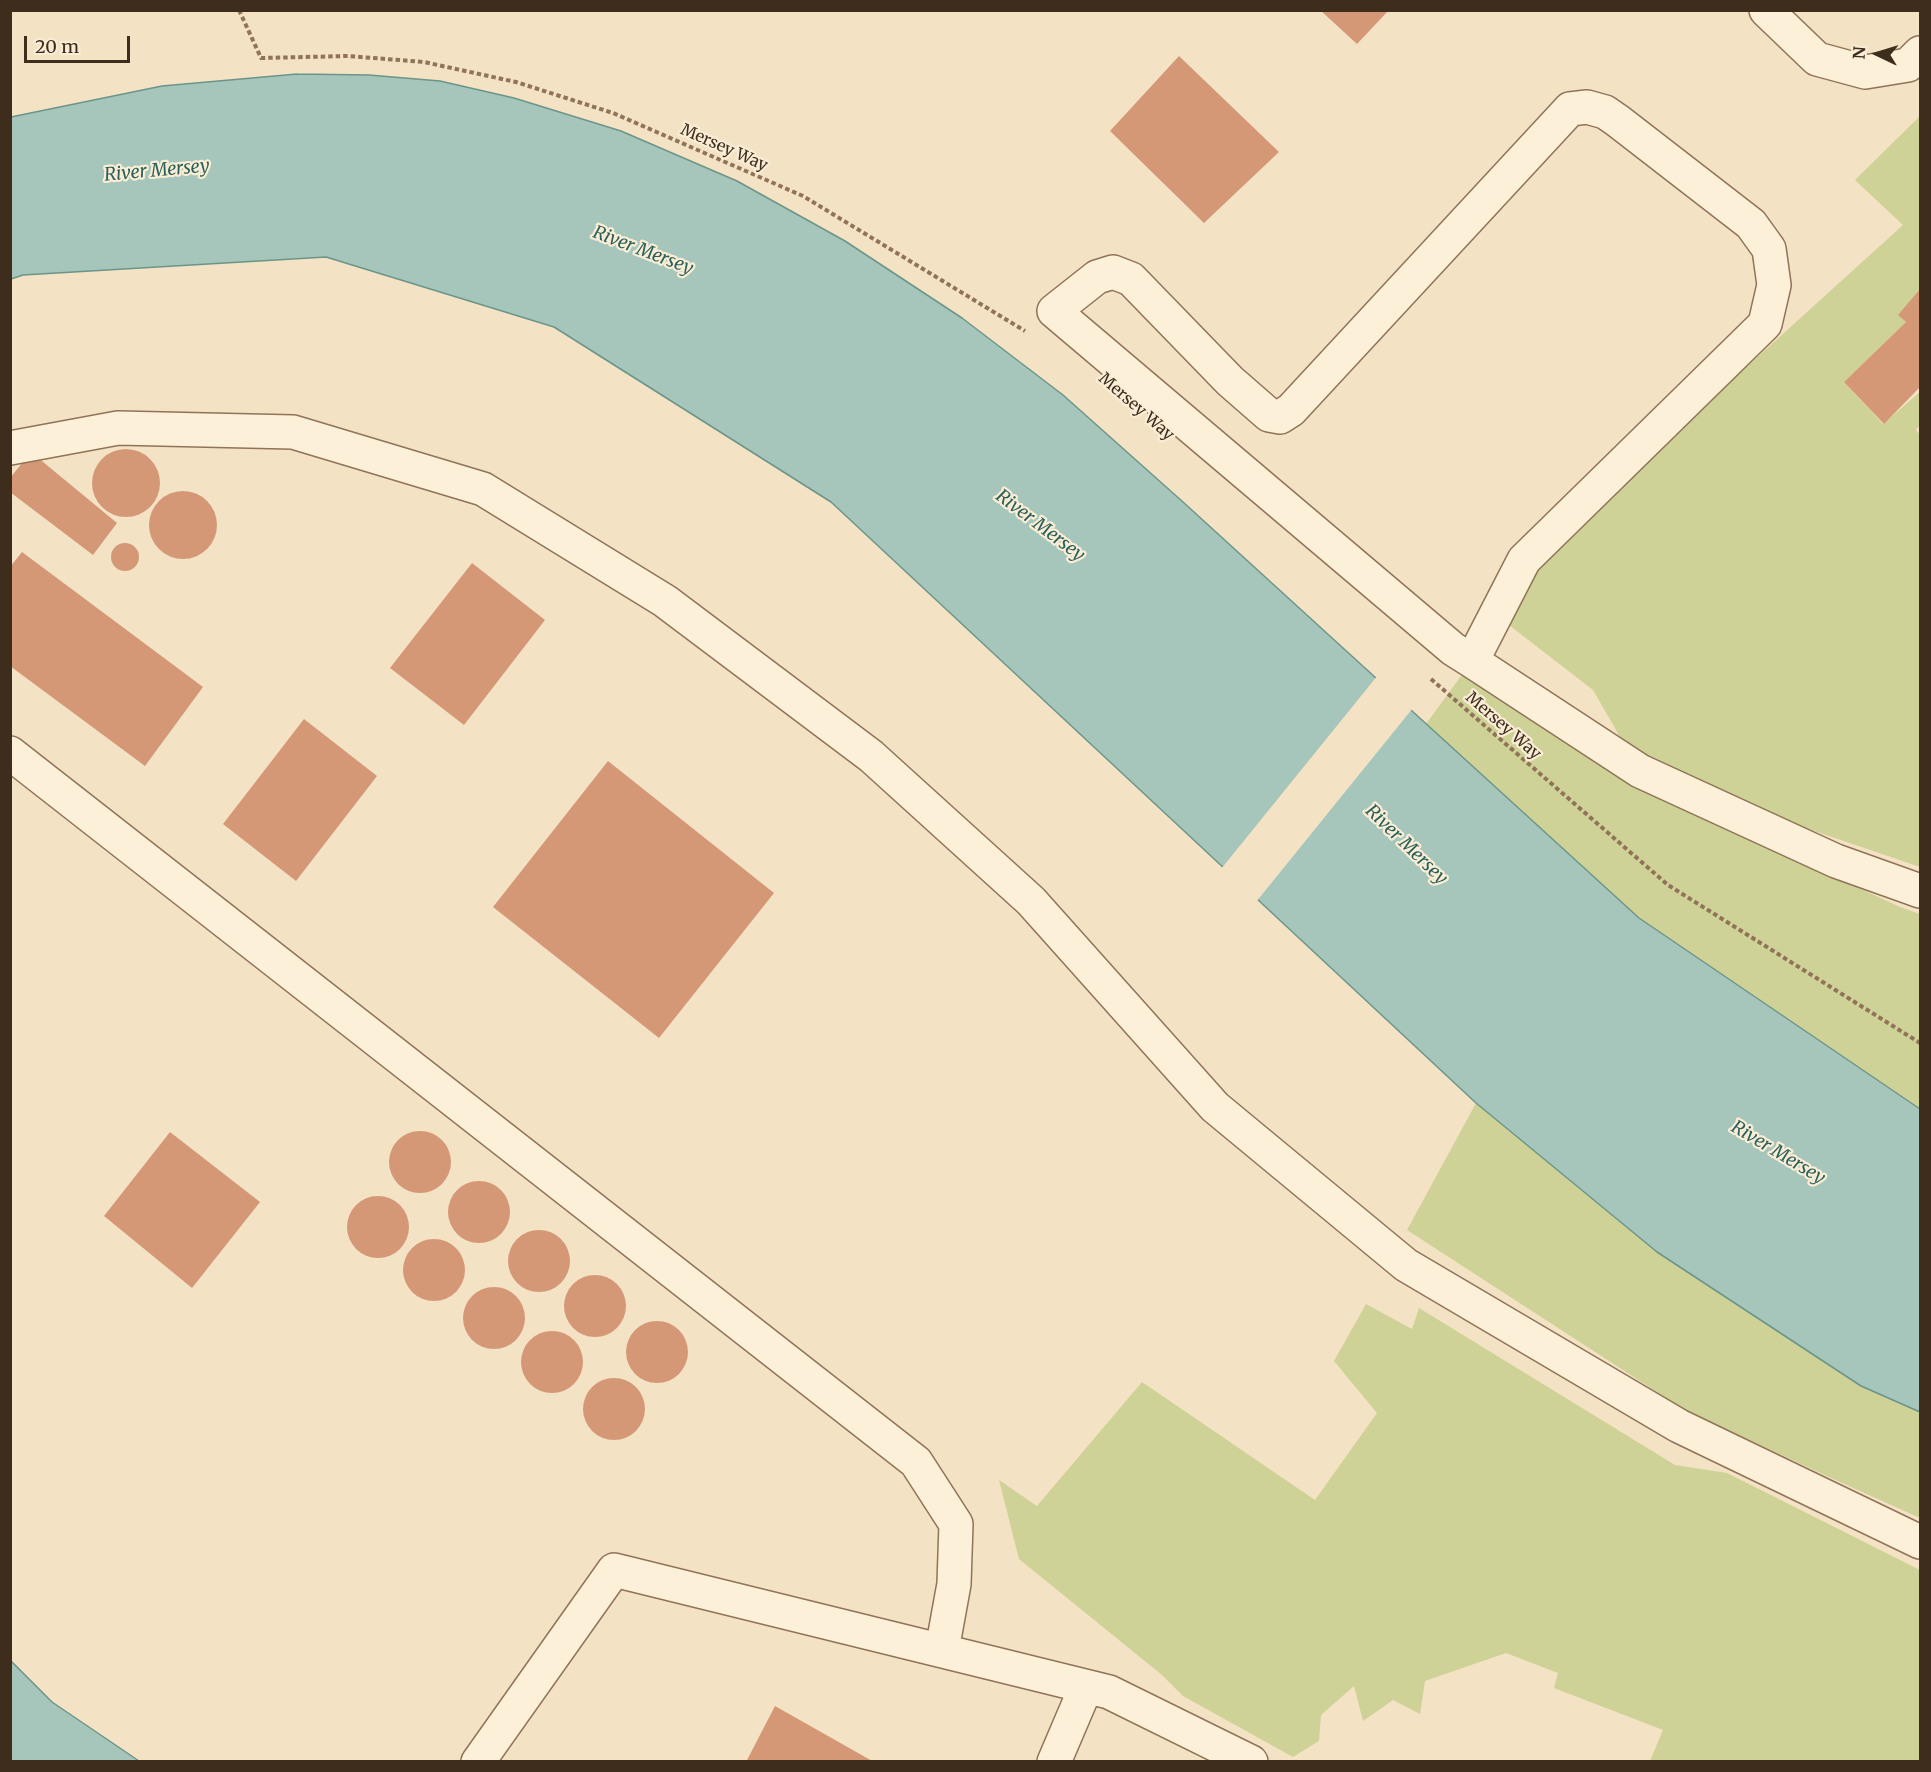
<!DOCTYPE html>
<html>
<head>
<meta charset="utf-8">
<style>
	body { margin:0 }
	#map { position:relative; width:1931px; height:1772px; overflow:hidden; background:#f3e2c4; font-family:Merriweather,serif }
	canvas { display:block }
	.frame { position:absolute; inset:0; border:12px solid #3e2c1d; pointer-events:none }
	.north { position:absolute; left:1847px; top:24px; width:60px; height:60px; -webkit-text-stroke:4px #f9edd5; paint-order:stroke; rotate:274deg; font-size:16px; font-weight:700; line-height:24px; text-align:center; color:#3e2c1d }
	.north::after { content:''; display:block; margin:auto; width:21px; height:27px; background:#3e2c1d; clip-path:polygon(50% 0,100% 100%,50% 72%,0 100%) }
	.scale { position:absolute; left:24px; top:36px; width:106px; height:27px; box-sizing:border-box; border:3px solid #3e2c1d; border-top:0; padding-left:8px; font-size:18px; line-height:21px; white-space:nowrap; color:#3e2c1d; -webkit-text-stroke:4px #f9edd5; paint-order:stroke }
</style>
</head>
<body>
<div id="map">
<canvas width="1931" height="1772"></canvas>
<div class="frame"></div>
<div class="north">N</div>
<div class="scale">20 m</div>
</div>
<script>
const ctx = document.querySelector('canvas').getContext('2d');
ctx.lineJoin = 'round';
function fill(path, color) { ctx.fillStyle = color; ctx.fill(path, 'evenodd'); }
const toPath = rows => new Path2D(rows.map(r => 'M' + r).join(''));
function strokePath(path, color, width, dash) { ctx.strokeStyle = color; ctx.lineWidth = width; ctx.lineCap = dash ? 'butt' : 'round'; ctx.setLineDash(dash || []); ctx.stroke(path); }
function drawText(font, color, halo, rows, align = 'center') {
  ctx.font = font + ' Merriweather,serif'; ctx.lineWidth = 4.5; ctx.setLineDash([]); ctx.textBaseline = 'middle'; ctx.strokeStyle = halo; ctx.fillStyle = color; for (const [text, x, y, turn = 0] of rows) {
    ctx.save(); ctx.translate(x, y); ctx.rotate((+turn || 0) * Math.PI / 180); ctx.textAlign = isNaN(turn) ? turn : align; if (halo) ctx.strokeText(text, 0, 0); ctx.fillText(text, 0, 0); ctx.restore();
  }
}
const green = toPath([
	[1920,116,1920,289,1899,315,1906,322,1844,382,1883,424,1920,392,1920,425,1916,430,1920,435,1920,867,1644,773,1792,857,1900,907,1920,914,1920,1109,1640,919,1426,724,1472,661,1639,770,1593,690,1496,615,1524,560,1710,400,1903,225,1855,180],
	[1476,1103,1657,1252,1861,1386,1920,1412,1920,1518,1831,1478,1683,1409,1407,1230],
	[1366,1304,1412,1329,1419,1308,1675,1465,1727,1473,1920,1570,1920,1761,1650,1761,1663,1730,1554,1688,1558,1673,1506,1653,1425,1681,1420,1714,1393,1700,1363,1721,1354,1686,1321,1715,1319,1741,1293,1757,1183,1696,1162,1675,1019,1559,999,1480,1037,1506,1142,1382,1315,1500,1377,1413,1334,1361]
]);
const water = toPath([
	[297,74,369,75,440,81,514,98,621,131,737,181,845,241,962,318,1063,395,1183,502,1639,918,1920,1109,1920,1412,1861,1386,1657,1252,1476,1103,831,502,554,327,326,257,23,275,11,279,11,117,162,86,297,74],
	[10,1660,52,1702,139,1761,11,1761,10,1660]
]);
const pier = toPath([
	[1378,675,1413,708,1256,902,1221,869]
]);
const building = toPath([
	[1320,10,1389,10,1357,44],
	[1179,56,1279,152,1204,223,1110,131],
	[1920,289,1920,387,1884,424,1844,382,1906,322,1898,315],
	'92 483a34 34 0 1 1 68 0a34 34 0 1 1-68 0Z',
	[31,452,117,523,93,555,10,492,10,478],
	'149 525a34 34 0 1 1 68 0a34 34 0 1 1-68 0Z',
	'111 557a14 14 0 1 1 28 0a14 14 0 1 1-28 0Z',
	[22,552,203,687,145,766,10,666,10,567],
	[472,563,545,620,464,725,390,668],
	[304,719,377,776,296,881,223,824],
	[608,761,774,893,659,1038,493,907],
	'389 1162a31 31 0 1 1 62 0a31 31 0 1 1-62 0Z',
	[170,1132,260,1202,192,1288,104,1216],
	'448 1212a31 31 0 1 1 62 0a31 31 0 1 1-62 0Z',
	'347 1227a31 31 0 1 1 62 0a31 31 0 1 1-62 0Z',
	'508 1261a31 31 0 1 1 62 0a31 31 0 1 1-62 0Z',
	'403 1270a31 31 0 1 1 62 0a31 31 0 1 1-62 0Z',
	'564 1306a31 31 0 1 1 62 0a31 31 0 1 1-62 0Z',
	'463 1318a31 31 0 1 1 62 0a31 31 0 1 1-62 0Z',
	'626 1352a31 31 0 1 1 62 0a31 31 0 1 1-62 0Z',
	'521 1362a31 31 0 1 1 62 0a31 31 0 1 1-62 0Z',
	'583 1409a31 31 0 1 1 62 0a31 31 0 1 1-62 0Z',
	[775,1706,874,1762,746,1762]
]);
const path = toPath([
	[239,10,261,58,348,56,424,62,516,82,613,113,803,196,1025,331],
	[1431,679,1668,885,1920,1043]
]);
const minor = toPath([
	[1766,10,1817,59,1865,72,1908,65,1920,53],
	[10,448,118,428,293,432,483,489,665,601,871,756,1031,901,1215,1107,1406,1265,1679,1426,1920,1542],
	[1472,661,1524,560,1765,324,1774,285,1769,249,1751,224,1618,121,1605,112,1587,107,1570,109,1291,410,1280,417,1269,415,1230,381,1131,279,1113,272,1097,277,1054,311,1453,649,1472,661,1640,771,1836,861,1920,891],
	[10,753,916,1462,956,1524,954,1584,942,1650],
	[478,1762,614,1570,1109,1692,1251,1762],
	[1054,1762,1086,1687]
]);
const streetNames = [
	["Mersey Way",724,148,24],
	["Mersey Way",1136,407,41],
	["Mersey Way",1503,726,41]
];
const waterNames = [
	["River Mersey",157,171,-5],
	["River Mersey",643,251,21],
	["River Mersey",1040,526,37],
	["River Mersey",1406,845,44],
	["River Mersey",1778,1153,31]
];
fill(green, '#cfd296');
fill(water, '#a6c5bb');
strokePath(water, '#6c9589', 1.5);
fill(pier, '#f3e2c4');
fill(building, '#d59876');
strokePath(minor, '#907358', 36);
strokePath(path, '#907358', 4, [4.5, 3]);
strokePath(minor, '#fcf0d9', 33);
drawText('16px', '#3e2c1d', '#f9edd5', streetNames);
drawText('italic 18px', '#2b5f59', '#f9edd5', waterNames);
</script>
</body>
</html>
